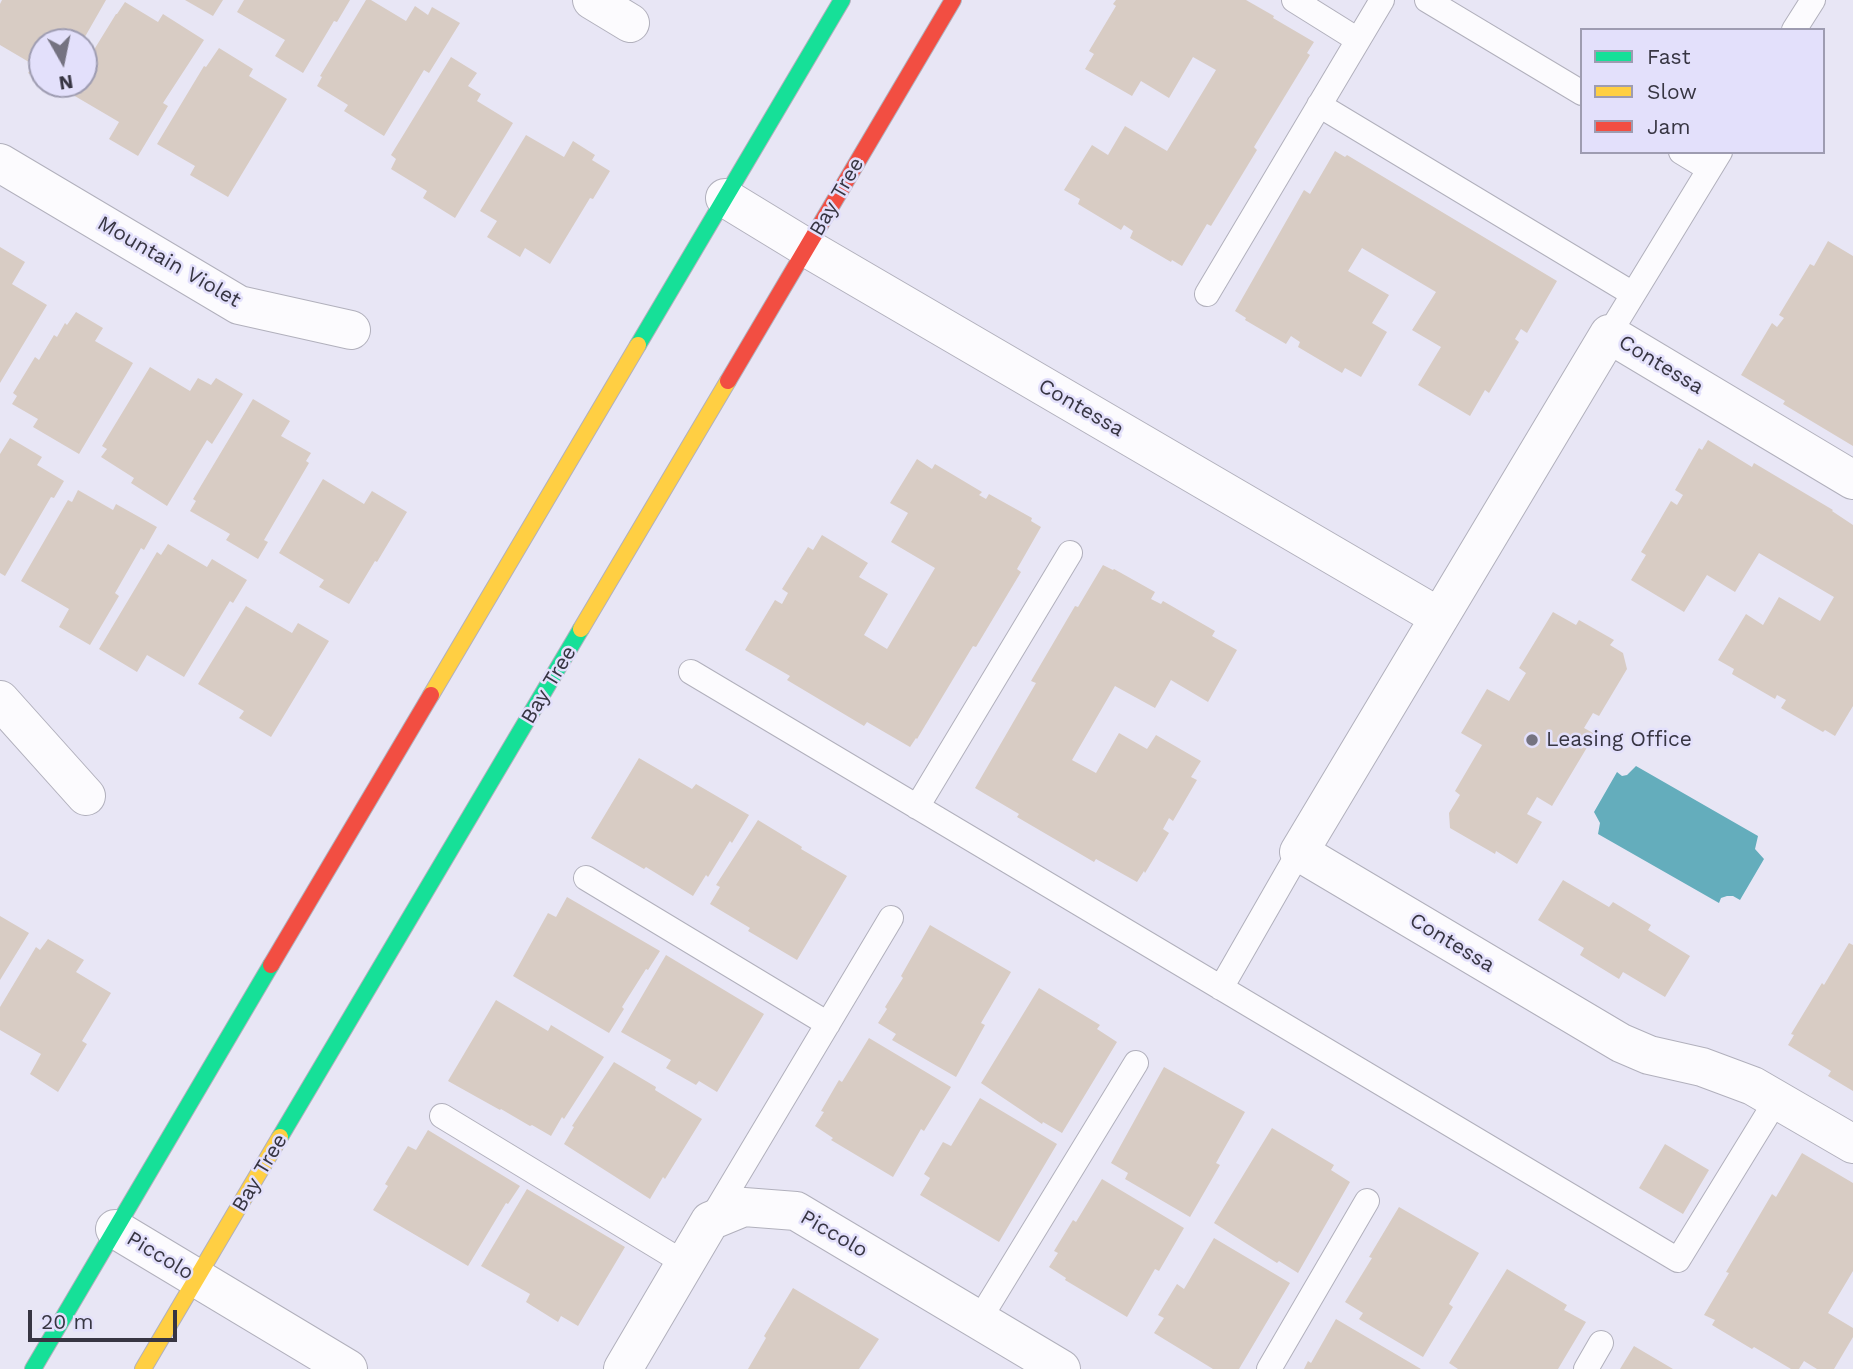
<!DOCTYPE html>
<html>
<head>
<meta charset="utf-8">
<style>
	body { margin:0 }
	#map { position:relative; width:1853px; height:1369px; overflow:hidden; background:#e8e6f5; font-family:"Work Sans",sans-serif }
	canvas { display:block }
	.legend { position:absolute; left:1580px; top:28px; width:245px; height:126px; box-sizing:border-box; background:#e3e0fb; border:2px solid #9e9cb1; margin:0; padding:9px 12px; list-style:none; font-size:21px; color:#373542 }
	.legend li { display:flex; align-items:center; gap:14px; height:35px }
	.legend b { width:35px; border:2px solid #9e9cb1 }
	.north { position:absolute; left:28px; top:28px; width:70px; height:70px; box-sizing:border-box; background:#e3e0fb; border:2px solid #9e9cb1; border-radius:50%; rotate:171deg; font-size:19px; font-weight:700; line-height:28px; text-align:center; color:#373542 }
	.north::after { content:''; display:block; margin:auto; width:24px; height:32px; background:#757381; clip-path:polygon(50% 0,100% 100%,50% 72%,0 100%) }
	.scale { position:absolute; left:28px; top:1310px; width:149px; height:32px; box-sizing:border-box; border:4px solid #373542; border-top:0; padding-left:9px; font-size:21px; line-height:24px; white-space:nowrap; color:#373542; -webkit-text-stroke:5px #e3e0fb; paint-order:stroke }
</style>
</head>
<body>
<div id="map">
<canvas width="1853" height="1369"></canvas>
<ul class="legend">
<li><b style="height:9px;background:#16e098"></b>Fast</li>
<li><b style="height:9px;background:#ffcf43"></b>Slow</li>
<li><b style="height:9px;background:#f24e42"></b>Jam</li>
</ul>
<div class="north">N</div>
<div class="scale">20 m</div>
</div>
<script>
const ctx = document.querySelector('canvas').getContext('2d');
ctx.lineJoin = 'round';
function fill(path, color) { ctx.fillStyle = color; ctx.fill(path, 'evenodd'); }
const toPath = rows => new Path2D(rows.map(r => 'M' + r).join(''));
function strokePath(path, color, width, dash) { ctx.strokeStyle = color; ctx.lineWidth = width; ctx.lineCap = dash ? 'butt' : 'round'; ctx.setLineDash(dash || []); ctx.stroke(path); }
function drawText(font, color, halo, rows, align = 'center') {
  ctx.font = font + ' "Work Sans",sans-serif'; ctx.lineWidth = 5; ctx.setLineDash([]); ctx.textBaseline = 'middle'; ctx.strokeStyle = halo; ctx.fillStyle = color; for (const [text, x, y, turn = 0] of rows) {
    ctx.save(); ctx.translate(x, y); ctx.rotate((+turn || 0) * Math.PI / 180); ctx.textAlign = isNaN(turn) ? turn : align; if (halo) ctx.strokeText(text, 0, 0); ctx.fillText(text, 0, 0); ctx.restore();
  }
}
const water = toPath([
	[1636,766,1758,836,1755,849,1764,859,1740,900,1733,896,1727,896,1721,898,1719,903,1598,834,1600,823,1594,812,1617,772,1622,776,1627,775]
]);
const building = toPath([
	[2,0,106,0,82,42,42,42,42,82,28,73,34,65,0,45,0,4],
	[185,0,223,0,213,16],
	[244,0,350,0,337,22,334,21,303,73,275,56,285,40,237,12],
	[366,0,371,0,406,21,415,6,428,15,432,7,460,23,429,73,424,70,384,136,344,111,348,105,317,86,322,77,320,76],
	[1116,0,1246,0,1274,16,1273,18,1314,42,1307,53,1310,55,1254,147,1257,150,1211,226,1207,224,1182,266,1172,260,1171,262,1130,238,1133,231,1124,225,1121,230,1078,204,1080,199,1064,190,1092,145,1108,155,1125,126,1167,151,1216,70,1193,57,1169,98,1141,81,1132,96,1085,69,1094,54,1089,51,1116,6,1113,4],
	[125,2,158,22,163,14,204,40,163,103,168,106,138,156,109,139,119,122,68,92,73,84,84,84,84,66,116,14,117,14],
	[219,48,253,69,249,76,287,99,228,197,190,175,195,166,157,144,204,66,206,67],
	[451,57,477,73,468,86,481,94,477,101,513,123,455,218,423,198,427,191,391,169,396,159,391,155],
	[526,135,564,157,573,141,595,155,592,160,610,171,593,199,590,198,550,264,525,248,520,257,487,237,497,221,480,211],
	[1335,151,1345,157,1347,155,1557,281,1527,333,1521,329,1515,339,1519,342,1489,393,1485,390,1470,416,1418,385,1441,347,1412,330,1436,292,1362,248,1348,271,1389,295,1372,323,1387,332,1361,377,1345,368,1342,373,1298,347,1300,342,1291,336,1286,344,1245,320,1246,318,1235,311,1304,190,1310,194],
	[1828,241,1853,256,1853,446,1783,404,1785,401,1741,375,1772,323,1777,327,1784,318,1779,315,1810,264,1814,266],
	[0,247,25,262,12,284,47,305,0,383],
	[76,312,103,328,95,341,133,363,79,454,33,427,38,419,12,404,17,396,13,393,35,357,39,360,54,335,57,337,65,323,67,325],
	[150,367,190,391,198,378,211,385,216,378,243,394,212,444,207,440,167,506,131,483,134,478,101,457,107,449,102,446],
	[253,399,290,421,281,436,311,453,306,461,309,463,264,540,268,542,258,559,226,540,230,534,190,511,196,501,193,499],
	[10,438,42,457,37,465,64,481,54,498,51,497,5,576,0,573,0,454],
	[1708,440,1752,467,1754,463,1833,510,1832,511,1853,525,1853,706,1835,736,1825,730,1823,732,1781,708,1786,700,1777,695,1775,699,1732,674,1734,669,1718,660,1746,614,1763,625,1779,597,1820,621,1834,597,1759,553,1735,592,1707,575,1684,612,1631,580,1646,555,1641,552,1671,501,1677,505,1683,495,1675,490,1699,448,1702,450],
	[917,459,932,469,935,464,982,492,979,495,986,499,989,494,1032,518,1031,521,1041,527,1017,569,1021,572,976,647,973,646,917,739,916,738,910,747,867,722,864,726,787,680,790,676,745,650,775,600,782,604,788,593,782,589,808,547,813,550,822,535,868,563,859,577,888,594,864,635,887,649,935,568,891,542,908,513,890,503],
	[323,479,364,504,372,491,407,512,377,562,375,561,349,604,319,587,324,580,279,553],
	[78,490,113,510,116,504,157,527,144,550,141,548,115,593,119,596,90,645,59,627,69,609,21,581,68,500,72,502],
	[168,544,207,567,212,559,247,580,233,603,230,601,184,677,147,655,137,672,99,649,157,552,161,555],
	[1103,565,1113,570,1114,569,1155,592,1151,599,1161,604,1163,601,1215,631,1212,636,1237,650,1208,702,1171,680,1155,708,1115,686,1072,760,1096,773,1119,733,1147,749,1156,735,1201,761,1191,777,1197,780,1173,821,1169,818,1163,829,1169,833,1145,873,1144,871,1137,882,1096,859,1094,862,1017,817,1019,814,975,788,1036,683,1031,681,1075,606,1078,607],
	[246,606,292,633,298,623,329,641,271,737,239,718,244,711,198,684],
	[1553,612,1576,625,1579,620,1614,640,1610,645,1623,653,1627,669,1599,716,1593,713,1584,728,1595,734,1552,806,1537,797,1527,814,1542,822,1517,864,1496,851,1495,854,1450,828,1449,813,1460,795,1455,791,1482,745,1461,733,1487,689,1509,701,1526,673,1519,668],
	[639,758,692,789,696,784,749,815,732,843,730,841,708,877,706,875,693,896,646,867,644,869,591,838],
	[758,820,799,845,802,847,801,849,847,876,797,960,748,931,750,928,710,904,720,887,716,885],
	[1563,880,1609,907,1613,902,1651,925,1648,930,1690,956,1665,997,1623,972,1619,979,1580,955,1584,948,1538,920],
	[567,897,660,951,648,970,646,969,622,1007,624,1009,609,1033,513,976,548,913,556,917],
	[0,916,29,933,0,980],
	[930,925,1011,972,981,1023,985,1025,956,1077,892,1040,896,1034,878,1023,887,1009,885,1007,903,978,901,976],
	[48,939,84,960,76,972,111,993,82,1041,87,1044,58,1092,30,1074,41,1054,0,1030,0,1007,36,947,40,950],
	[1849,943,1853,945,1853,1091,1828,1076,1831,1071,1788,1045,1794,1035,1791,1034,1822,983,1824,985],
	[666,955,764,1014,717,1092,699,1081,696,1085,666,1068,671,1060,621,1032],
	[1039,988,1100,1025,1097,1029,1117,1042,1062,1133,1043,1122,1042,1124,981,1083],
	[496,1000,548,1031,551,1025,604,1057,564,1119,562,1117,551,1136,532,1125,530,1126,501,1109,500,1110,448,1081],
	[869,1038,951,1087,924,1131,921,1129,893,1177,831,1140,833,1138,815,1126,824,1112,821,1111,839,1080,842,1082],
	[614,1062,656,1087,655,1090,702,1119,665,1179,663,1177,650,1199,564,1144,574,1127,572,1126],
	[1164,1067,1245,1112,1216,1163,1220,1165,1190,1217,1125,1179,1128,1173,1111,1163],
	[980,1098,1057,1144,999,1242,920,1195,930,1178,924,1174,943,1142,951,1146],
	[1272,1128,1334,1165,1331,1170,1350,1182,1298,1273,1279,1261,1277,1263,1214,1223],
	[428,1130,520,1186,508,1204,506,1203,468,1266,373,1210,388,1186,385,1184,408,1146,416,1150],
	[1665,1144,1709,1170,1683,1214,1639,1188],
	[1802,1153,1853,1183,1853,1271,1828,1313,1853,1328,1853,1337,1834,1369,1817,1369,1804,1361,1799,1369,1791,1369,1754,1347,1752,1349,1712,1325,1715,1320,1704,1315,1729,1273,1726,1272,1772,1194,1776,1197],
	[1102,1179,1184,1228,1159,1271,1155,1269,1127,1317,1065,1280,1066,1278,1049,1267,1058,1253,1054,1251,1073,1220,1076,1222],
	[527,1189,625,1247,578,1326,561,1316,558,1322,526,1302,530,1294,481,1266],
	[1399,1207,1479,1253,1449,1304,1453,1307,1423,1357,1359,1319,1363,1313,1345,1302,1372,1258,1369,1257],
	[1214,1238,1290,1283,1239,1369,1213,1369,1154,1333,1164,1318,1158,1315,1177,1284,1184,1289],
	[1507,1269,1567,1305,1564,1310,1586,1322,1558,1369,1458,1369,1449,1363],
	[793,1288,879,1339,859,1369,748,1369,766,1338,764,1336],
	[1336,1319,1421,1369,1304,1369,1308,1361,1311,1363],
	[1634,1346,1673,1369,1620,1369]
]);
const lane = toPath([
	[1294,0,1358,40],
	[1427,0,1582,93],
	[1794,30,1813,0],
	[1319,105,1633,294],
	[1681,152,1709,169],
	[1207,294,1382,0],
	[1609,334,1720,152],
	[691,672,1678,1260,1777,1099],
	[917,807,1070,553],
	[586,878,828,1024],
	[1221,988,1299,852],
	[442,1116,686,1264],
	[710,1221,891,918],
	[979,1320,1136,1063],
	[1269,1369,1367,1201],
	[1586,1369,1601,1343]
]);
const street = toPath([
	[592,0,630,23],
	[0,163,239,305,351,330],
	[725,198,807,248,1439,617],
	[1853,480,1609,334,1299,852,1621,1043,1649,1055,1702,1067,1753,1086,1853,1144],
	[0,700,86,796],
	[115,1229,348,1369],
	[623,1369,710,1221,744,1207,796,1211,1061,1369]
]);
const fast = toPath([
	[638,345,842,0],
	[280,1137,581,629],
	[33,1369,271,965]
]);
const slow = toPath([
	[581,629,728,381],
	[431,695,638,345],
	[143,1369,280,1137]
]);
const jam = toPath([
	[728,381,953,0],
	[271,965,431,695]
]);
const markers = [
	[1532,740,7,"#757381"]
];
const streetNames = [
	["Bay Tree",837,197,-60],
	["Mountain Violet",169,262,30],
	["Contessa",1661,365,31],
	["Contessa",1081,408,30],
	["Bay Tree",549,685,-59],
	["Contessa",1452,943,31],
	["Bay Tree",260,1173,-59],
	["Piccolo",834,1234,30],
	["Piccolo",160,1256,31]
];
const poiNames = [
	["Leasing Office",1546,740]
];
fill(water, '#64adbc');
fill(building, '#d8ccc4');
strokePath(lane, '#b1b0bc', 26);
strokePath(street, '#b1b0bc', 40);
strokePath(fast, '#b1b0bc', 18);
strokePath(slow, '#b1b0bc', 18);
strokePath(jam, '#b1b0bc', 18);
strokePath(lane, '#fcfbfe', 24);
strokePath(street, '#fcfbfe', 38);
strokePath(fast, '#16e098', 16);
strokePath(slow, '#ffcf43', 16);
strokePath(jam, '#f24e42', 16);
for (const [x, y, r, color] of markers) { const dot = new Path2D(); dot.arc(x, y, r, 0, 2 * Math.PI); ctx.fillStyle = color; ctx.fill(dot); strokePath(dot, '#e3e0fb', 2.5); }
drawText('21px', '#373542', '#e3e0fb', streetNames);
drawText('21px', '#373542', '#e3e0fb', poiNames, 'left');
</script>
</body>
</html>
